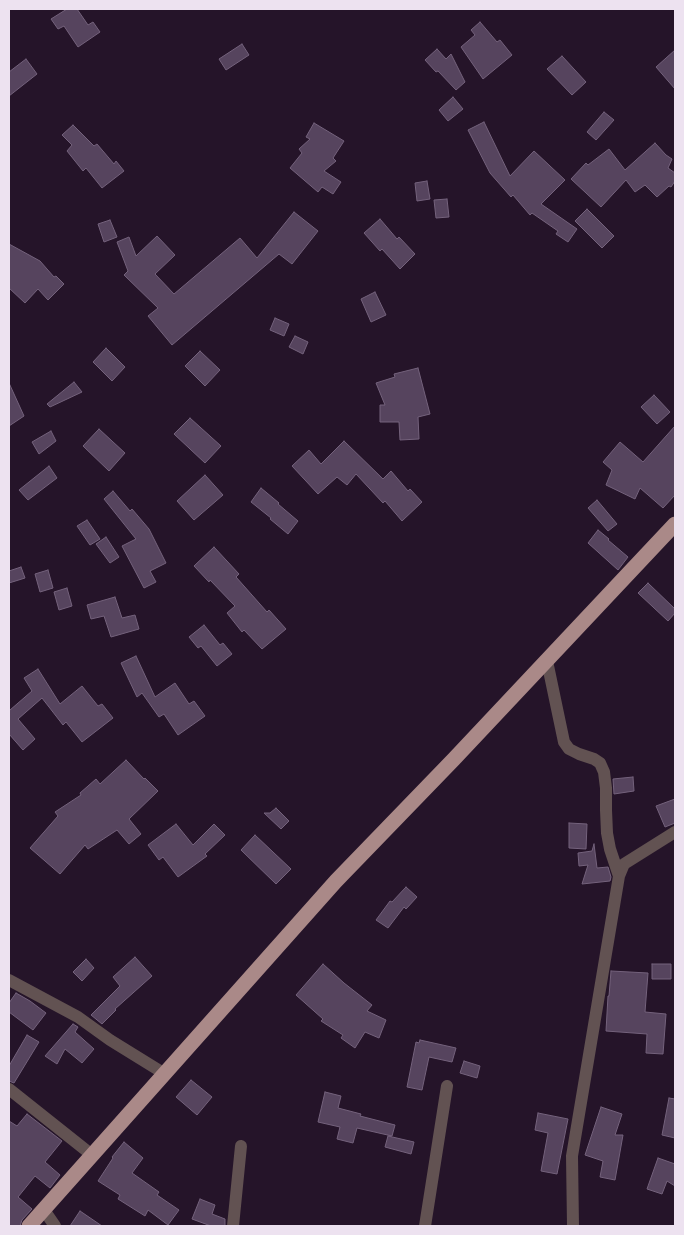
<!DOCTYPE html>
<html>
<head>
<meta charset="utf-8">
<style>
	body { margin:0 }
	#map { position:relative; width:684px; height:1235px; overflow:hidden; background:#251429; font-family:Ubuntu,sans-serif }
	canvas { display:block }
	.frame { position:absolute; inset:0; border:10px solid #ede2f0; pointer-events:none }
</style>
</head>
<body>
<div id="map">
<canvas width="684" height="1235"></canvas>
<div class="frame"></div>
</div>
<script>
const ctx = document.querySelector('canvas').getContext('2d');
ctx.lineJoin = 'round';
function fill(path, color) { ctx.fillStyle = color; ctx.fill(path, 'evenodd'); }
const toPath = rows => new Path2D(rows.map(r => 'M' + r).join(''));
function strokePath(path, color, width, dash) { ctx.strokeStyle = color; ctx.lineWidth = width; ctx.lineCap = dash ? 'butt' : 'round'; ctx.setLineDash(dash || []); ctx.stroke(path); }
const building = toPath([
	[67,9,77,9,88,25,93,22,100,32,78,47,64,26,58,29,51,19,67,9],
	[480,22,497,42,500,40,512,55,483,79,461,47,475,35,471,30,480,22],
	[242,44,249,55,226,70,219,59,242,44],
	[437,49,446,59,451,54,465,82,456,90,438,71,436,72,425,60,437,49],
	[675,50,675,89,656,67,675,50],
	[562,56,586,82,572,95,547,69,562,56],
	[26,59,37,74,9,96,9,72,26,59],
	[453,97,463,109,448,121,439,110,453,97],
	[604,112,614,120,596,140,587,132,604,112],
	[484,122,510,176,534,151,565,180,541,204,577,229,568,242,556,234,558,231,532,213,530,215,513,195,511,197,490,173,468,130,484,122],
	[314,123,344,141,333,158,336,161,324,171,341,182,333,194,322,187,318,192,290,168,302,153,299,149,310,139,306,137,314,123],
	[73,125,94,146,97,144,114,164,116,161,124,171,102,188,86,168,83,171,67,151,72,145,62,135,73,125],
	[655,143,666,155,672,159,668,168,675,173,675,181,671,187,669,186,657,197,645,185,635,192,626,180,601,207,571,179,586,163,588,165,609,149,625,170,655,143],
	[427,181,430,199,417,201,415,183,427,181],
	[447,199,449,217,436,218,434,200,447,199],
	[587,209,614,236,602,248,575,221,587,209],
	[294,212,318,231,292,264,279,254,172,345,148,316,158,308,124,275,128,271,117,242,129,237,136,256,157,236,175,255,155,274,174,294,240,238,257,258,294,212],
	[380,219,397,239,399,237,415,254,400,269,382,249,380,251,364,233,380,219],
	[110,220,117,237,104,242,98,224,110,220],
	[9,244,40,261,54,277,56,276,64,284,48,300,38,289,25,303,9,288,9,244],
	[375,292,386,315,371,322,361,299,375,292],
	[275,318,289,324,284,336,270,330,275,318],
	[295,336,308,342,303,354,289,347,295,336],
	[106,348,125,367,112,381,93,362,106,348],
	[200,351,220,370,205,386,185,366,200,351],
	[418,368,430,414,418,417,419,439,400,440,399,422,380,422,380,405,385,405,376,383,395,377,394,374,418,368],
	[74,382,82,392,50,407,47,404,74,382],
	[9,383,24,416,9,426,9,383],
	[654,395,670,412,657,424,641,407,654,395],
	[190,418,221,446,205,463,174,434,190,418],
	[675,426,675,495,663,508,640,488,635,499,606,485,612,470,603,462,620,442,643,462,675,426],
	[99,429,125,453,109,471,83,446,99,429],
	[51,431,56,441,39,454,32,442,51,431],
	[344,441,383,479,391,471,408,491,410,489,422,502,402,521,385,501,383,503,356,474,347,485,337,477,318,494,292,466,309,450,321,464,344,441],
	[49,466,57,478,28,500,19,490,49,466],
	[205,475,223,495,194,520,177,501,205,475],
	[261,488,279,503,278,504,298,521,288,534,270,519,271,518,251,502,261,488],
	[113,491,130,511,132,509,149,529,166,563,150,571,156,582,144,588,122,546,136,539,104,499,113,491],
	[597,500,617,524,608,531,588,508,597,500],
	[87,520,100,539,90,545,77,526,87,520],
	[598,530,609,539,608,540,628,557,618,570,588,543,598,530],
	[106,537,119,557,110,563,96,544,106,537],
	[214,547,239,574,236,577,267,612,269,610,286,629,262,649,244,630,242,632,227,613,235,606,210,580,209,582,194,566,214,547],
	[21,567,25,578,9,583,9,571,21,567],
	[48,570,53,588,40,592,35,574,48,570],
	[648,583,675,609,675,613,668,621,638,593,648,583],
	[67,588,72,606,59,610,54,592,67,588],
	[115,597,122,618,135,615,139,629,111,637,104,616,91,619,87,605,115,597],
	[204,625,220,645,223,643,232,654,217,666,201,646,198,648,189,637,204,625],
	[136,656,155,697,175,683,189,704,194,701,205,716,178,735,164,714,159,717,142,693,137,697,121,663,136,656],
	[38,669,60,704,82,686,98,706,102,704,113,718,82,742,66,722,63,725,42,698,18,719,35,739,23,750,9,734,9,708,10,710,32,691,24,678,38,669],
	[126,760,144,779,145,778,158,791,129,819,141,834,129,844,117,830,88,849,85,845,60,874,30,848,58,816,55,812,81,795,80,793,96,779,100,784,126,760],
	[633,777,634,791,614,794,613,779,633,777],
	[675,799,675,823,665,827,656,806,675,799],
	[276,808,289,821,281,829,264,813,270,813,276,808],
	[569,823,587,824,586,849,569,848,569,823],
	[176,824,193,845,214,824,225,835,205,854,207,856,178,877,163,857,159,860,148,845,176,824],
	[255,835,291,869,276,884,241,850,255,835],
	[594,844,597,868,608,867,611,877,610,881,582,884,588,865,579,866,578,853,592,851,594,844],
	[406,887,417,897,406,909,404,907,388,928,376,920,390,901,392,902,406,887],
	[135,957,152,976,115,1009,116,1010,102,1024,91,1015,120,986,113,977,135,957],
	[86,959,94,968,82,981,73,972,86,959],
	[323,964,344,983,372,1005,367,1011,386,1020,379,1038,365,1032,355,1048,341,1038,343,1035,321,1021,323,1019,296,995,323,964],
	[652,964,671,964,671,979,652,979,652,964],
	[611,971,648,973,645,1012,666,1014,663,1054,646,1053,647,1034,606,1031,608,996,609,996,611,971],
	[16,993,30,1001,46,1013,33,1030,9,1012,9,1003,16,993],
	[73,1024,78,1027,75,1032,94,1049,82,1063,65,1049,57,1064,45,1056,73,1024],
	[27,1035,39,1042,14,1083,9,1081,9,1066,27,1035],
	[420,1040,456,1048,452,1062,429,1057,422,1090,407,1087,416,1042,419,1043,420,1040],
	[464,1061,480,1066,477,1078,460,1073,464,1061],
	[191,1080,212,1097,197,1115,176,1097,191,1080],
	[325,1092,341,1096,338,1108,361,1114,360,1116,395,1125,392,1136,357,1128,353,1143,337,1139,340,1127,318,1122,325,1092],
	[669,1098,675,1099,675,1138,662,1135,669,1098],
	[601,1107,622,1114,615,1135,623,1135,615,1180,600,1177,603,1161,585,1155,601,1107],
	[538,1113,568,1119,557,1174,541,1171,548,1133,535,1130,538,1113],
	[27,1114,62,1141,45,1162,60,1175,50,1188,35,1176,18,1197,32,1209,22,1220,20,1226,9,1226,9,1121,17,1126,27,1114],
	[388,1136,414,1142,411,1154,385,1147,388,1136],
	[124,1142,143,1158,132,1173,159,1192,157,1195,179,1210,168,1225,148,1210,145,1216,118,1199,120,1195,98,1181,113,1158,112,1157,124,1142],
	[658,1158,675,1164,675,1186,667,1181,662,1194,647,1189,658,1158],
	[200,1199,215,1205,212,1214,225,1219,225,1226,211,1226,192,1219,200,1199],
	[80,1211,102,1226,70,1226,80,1211]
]);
const street = toPath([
	[547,661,564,742,569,749,579,754,594,759,600,763,604,772,606,788,606,810,607,833,610,849,619,876],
	[9,980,78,1017,110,1040,165,1074],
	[9,1089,92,1155],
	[44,1210,55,1226],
	[233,1226,241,1146],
	[425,1226,447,1086],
	[573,1226,572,1156,619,876,624,864,675,832]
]);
const primary = toPath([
	[29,1226,336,881,454,759,675,524]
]);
fill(building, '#56445e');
strokePath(building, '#74627c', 1);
strokePath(street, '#625252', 12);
strokePath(primary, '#aa8988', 15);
</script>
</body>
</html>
